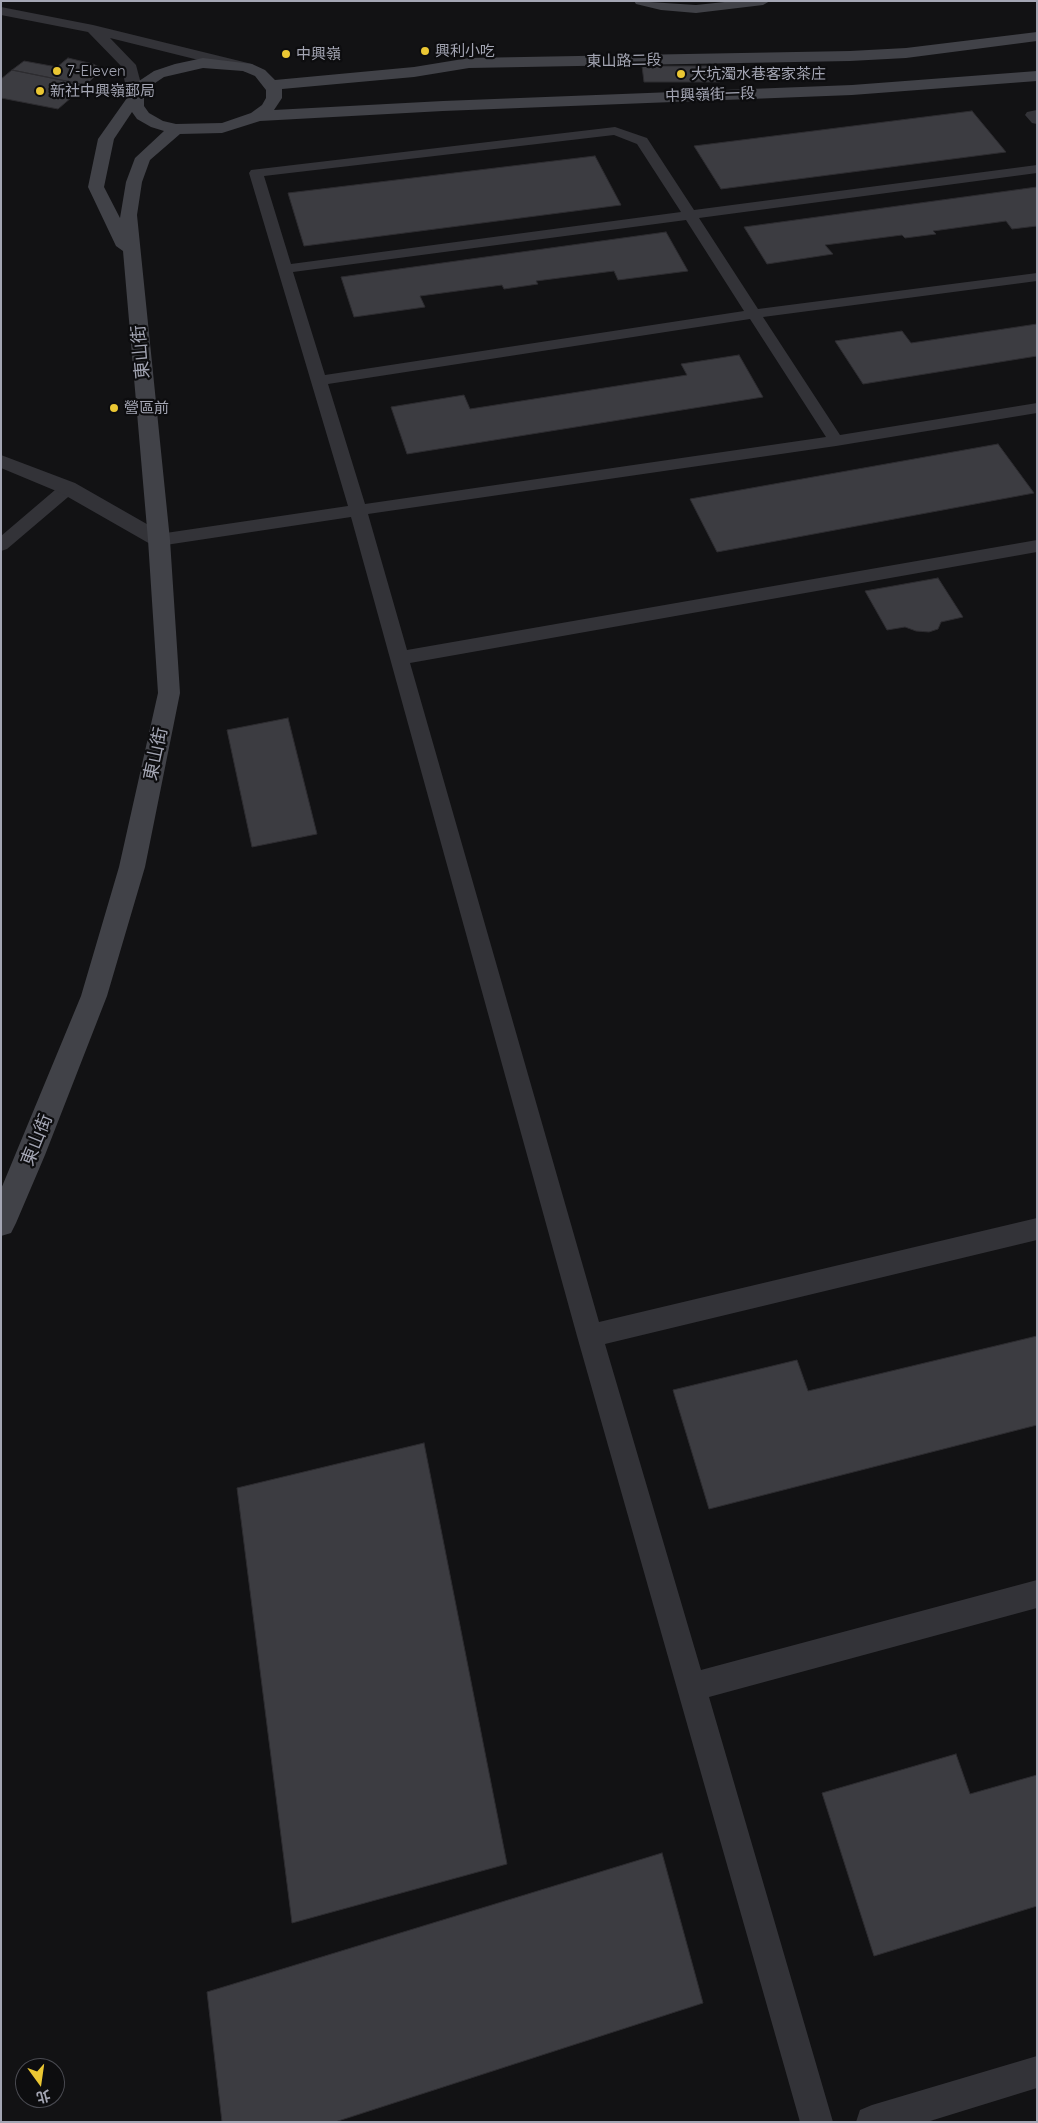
<!DOCTYPE html>
<html>
<head>
<meta charset="utf-8">
<style>
	body { margin:0 }
	#map { position:relative; width:1038px; height:2123px; overflow:hidden; background:#121214; font-family:Quicksand,"Noto Sans TC",sans-serif }
	canvas { display:block }
	.frame { position:absolute; inset:0; border:2px solid #a4a6b4; pointer-events:none }
	.north { position:absolute; left:15px; top:2058px; width:50px; height:50px; box-sizing:border-box; background:#0d0d0f; border:1px solid #494a51; border-radius:50%; rotate:166deg; font-size:14px; font-weight:700; line-height:20px; text-align:center; color:#a4a6b4 }
	.north::after { content:''; display:block; margin:auto; width:18px; height:22px; background:#ebc733; clip-path:polygon(50% 0,100% 100%,50% 72%,0 100%) }
</style>
</head>
<body>
<div id="map">
<canvas width="1038" height="2123"></canvas>
<div class="frame"></div>
<div class="north">北</div>
</div>
<script>
const ctx = document.querySelector('canvas').getContext('2d');
ctx.lineJoin = 'round';
function fill(path, color) { ctx.fillStyle = color; ctx.fill(path, 'evenodd'); }
const toPath = rows => new Path2D(rows.map(r => 'M' + r).join(''));
function strokePath(path, color, width, dash) { ctx.strokeStyle = color; ctx.lineWidth = width; ctx.lineCap = dash ? 'butt' : 'round'; ctx.setLineDash(dash || []); ctx.stroke(path); }
function drawText(font, color, halo, rows, align = 'center') {
  ctx.font = font + ' Quicksand,"Noto Sans TC",sans-serif'; ctx.lineWidth = 4.5; ctx.setLineDash([]); ctx.textBaseline = 'middle'; ctx.strokeStyle = halo; ctx.fillStyle = color; for (const [text, x, y, turn = 0] of rows) {
    ctx.save(); ctx.translate(x, y); ctx.rotate((+turn || 0) * Math.PI / 180); ctx.textAlign = isNaN(turn) ? turn : align; if (halo) ctx.strokeText(text, 0, 0); ctx.fillText(text, 0, 0); ctx.restore();
  }
}
const building = toPath([
	[68,58,93,64,99,67,99,72,86,85,12,70,24,61,57,67,68,58],
	[642,66,717,66,720,82,644,82,642,66],
	[12,70,86,85,58,109,1,98,1,79,12,70],
	[972,111,1006,152,721,189,694,146,972,111],
	[595,156,621,205,304,246,288,193,595,156],
	[1037,187,1037,226,1012,229,1006,221,933,231,936,234,905,238,902,235,825,245,833,254,767,264,744,227,1037,187],
	[666,232,688,271,618,280,614,271,536,281,538,284,504,289,502,285,420,296,425,307,354,317,341,277,666,232],
	[1037,324,1037,356,863,384,835,341,902,331,911,343,1037,324],
	[739,355,763,397,407,454,391,407,464,395,470,409,687,375,681,364,739,355],
	[998,444,1034,493,717,552,690,499,998,444],
	[938,578,963,617,941,622,938,629,929,632,916,631,905,627,887,630,865,591,938,578],
	[288,718,317,834,252,847,227,730,288,718],
	[1037,1336,1037,1425,709,1509,673,1390,797,1360,808,1391,1037,1336],
	[424,1443,507,1864,292,1923,237,1488,424,1443],
	[956,1754,970,1794,1037,1775,1037,1906,874,1956,822,1793,956,1754],
	[662,1853,703,2003,335,2122,222,2122,207,1992,662,1853]
]);
const service = toPath([
	[1037,110,1037,124,1032,123,1025,115,1027,112,1037,110],
	[615,127,647,138,694,210,1037,165,1037,173,699,218,758,309,1037,273,1037,281,763,317,840,435,1037,403,1037,413,836,446,368,514,407,650,1037,540,1037,552,410,663,599,1322,1037,1218,1037,1240,605,1344,701,1670,1037,1580,1037,1608,709,1697,833,2122,800,2122,577,1336,351,517,159,546,153,544,150,540,153,536,159,534,348,506,249,173,251,170,615,127],
	[614,135,637,144,681,212,291,264,264,176,614,135],
	[686,220,744,311,325,375,293,272,686,220],
	[750,319,826,437,365,504,328,384,750,319],
	[68,483,74,484,76,488,74,492,7,549,1,551,1,536,62,484,68,483],
	[1037,2056,1037,2088,927,2122,856,2122,860,2110,872,2105,1037,2056]
]);
const minor = toPath([
	[1,455,75,483,166,535,170,540,166,545,159,547,152,545,61,493,1,468,1,455]
]);
const tertiary = toPath([
	[1,7,93,25,252,64,255,67,252,70,247,72,110,38,136,65,144,95,142,98,136,100,130,98,128,95,121,66,88,32,1,15,1,7]
]);
const secondary = toPath([
	[634,1,696,5,734,1,770,1,763,5,696,13,661,10,636,4,634,1],
	[1037,32,1037,41,906,58,850,61,469,68,414,77,282,89,282,98,274,110,443,101,852,85,1037,71,1037,81,852,95,443,111,260,121,222,133,180,134,150,160,142,182,137,215,170,540,180,693,145,867,107,996,45,1155,16,1223,11,1233,1,1236,1,1189,81,996,119,867,158,693,148,540,123,251,116,246,88,187,98,139,139,81,154,71,175,64,203,58,252,64,265,70,275,80,414,67,469,58,850,51,906,48,1037,32],
	[203,68,243,71,255,76,266,90,266,98,262,105,251,113,222,123,176,124,163,121,149,113,144,106,144,95,149,87,164,77,203,68],
	[132,112,137,119,151,127,164,131,135,158,126,182,120,218,104,187,114,139,132,112]
]);
const markers = [
	[425,51,5,"#ebc733"],
	[286,54,5,"#ebc733"],
	[57,71,5,"#ebc733"],
	[681,74,5,"#ebc733"],
	[40,91,5,"#ebc733"],
	[114,408,5,"#ebc733"]
];
const farPoinames = [
	["興利小吃",435,51],
	["中興嶺",296,54],
	["7-Eleven",67,71],
	["大坑濁水巷客家茶庄",691,74],
	["新社中興嶺郵局",50,91],
	["營區前",124,408]
];
const farStreetnames = [
	["東山路二段",624,61,-1],
	["中興嶺街一段",710,95,-2]
];
const streetNames = [
	["東山街",141,352,-95],
	["東山街",156,754,-78],
	["東山街",37,1140,-68]
];
fill(building, '#3c3c41');
strokePath(building, '#2d2c30', 1);
fill(service, '#333338');
fill(minor, '#333338');
fill(tertiary, '#333338');
fill(secondary, '#414248');
for (const [x, y, r, color] of markers) { const dot = new Path2D(); dot.arc(x, y, r, 0, 2 * Math.PI); ctx.fillStyle = color; ctx.fill(dot); strokePath(dot, '#0d0d0f', 2); }
drawText('15px', '#a4a6b4', '#0d0d0f', farPoinames, 'left');
drawText('15px', '#a4a6b4', '#0d0d0f', farStreetnames);
drawText('18px', '#a4a6b4', '#0d0d0f', streetNames);
</script>
</body>
</html>
